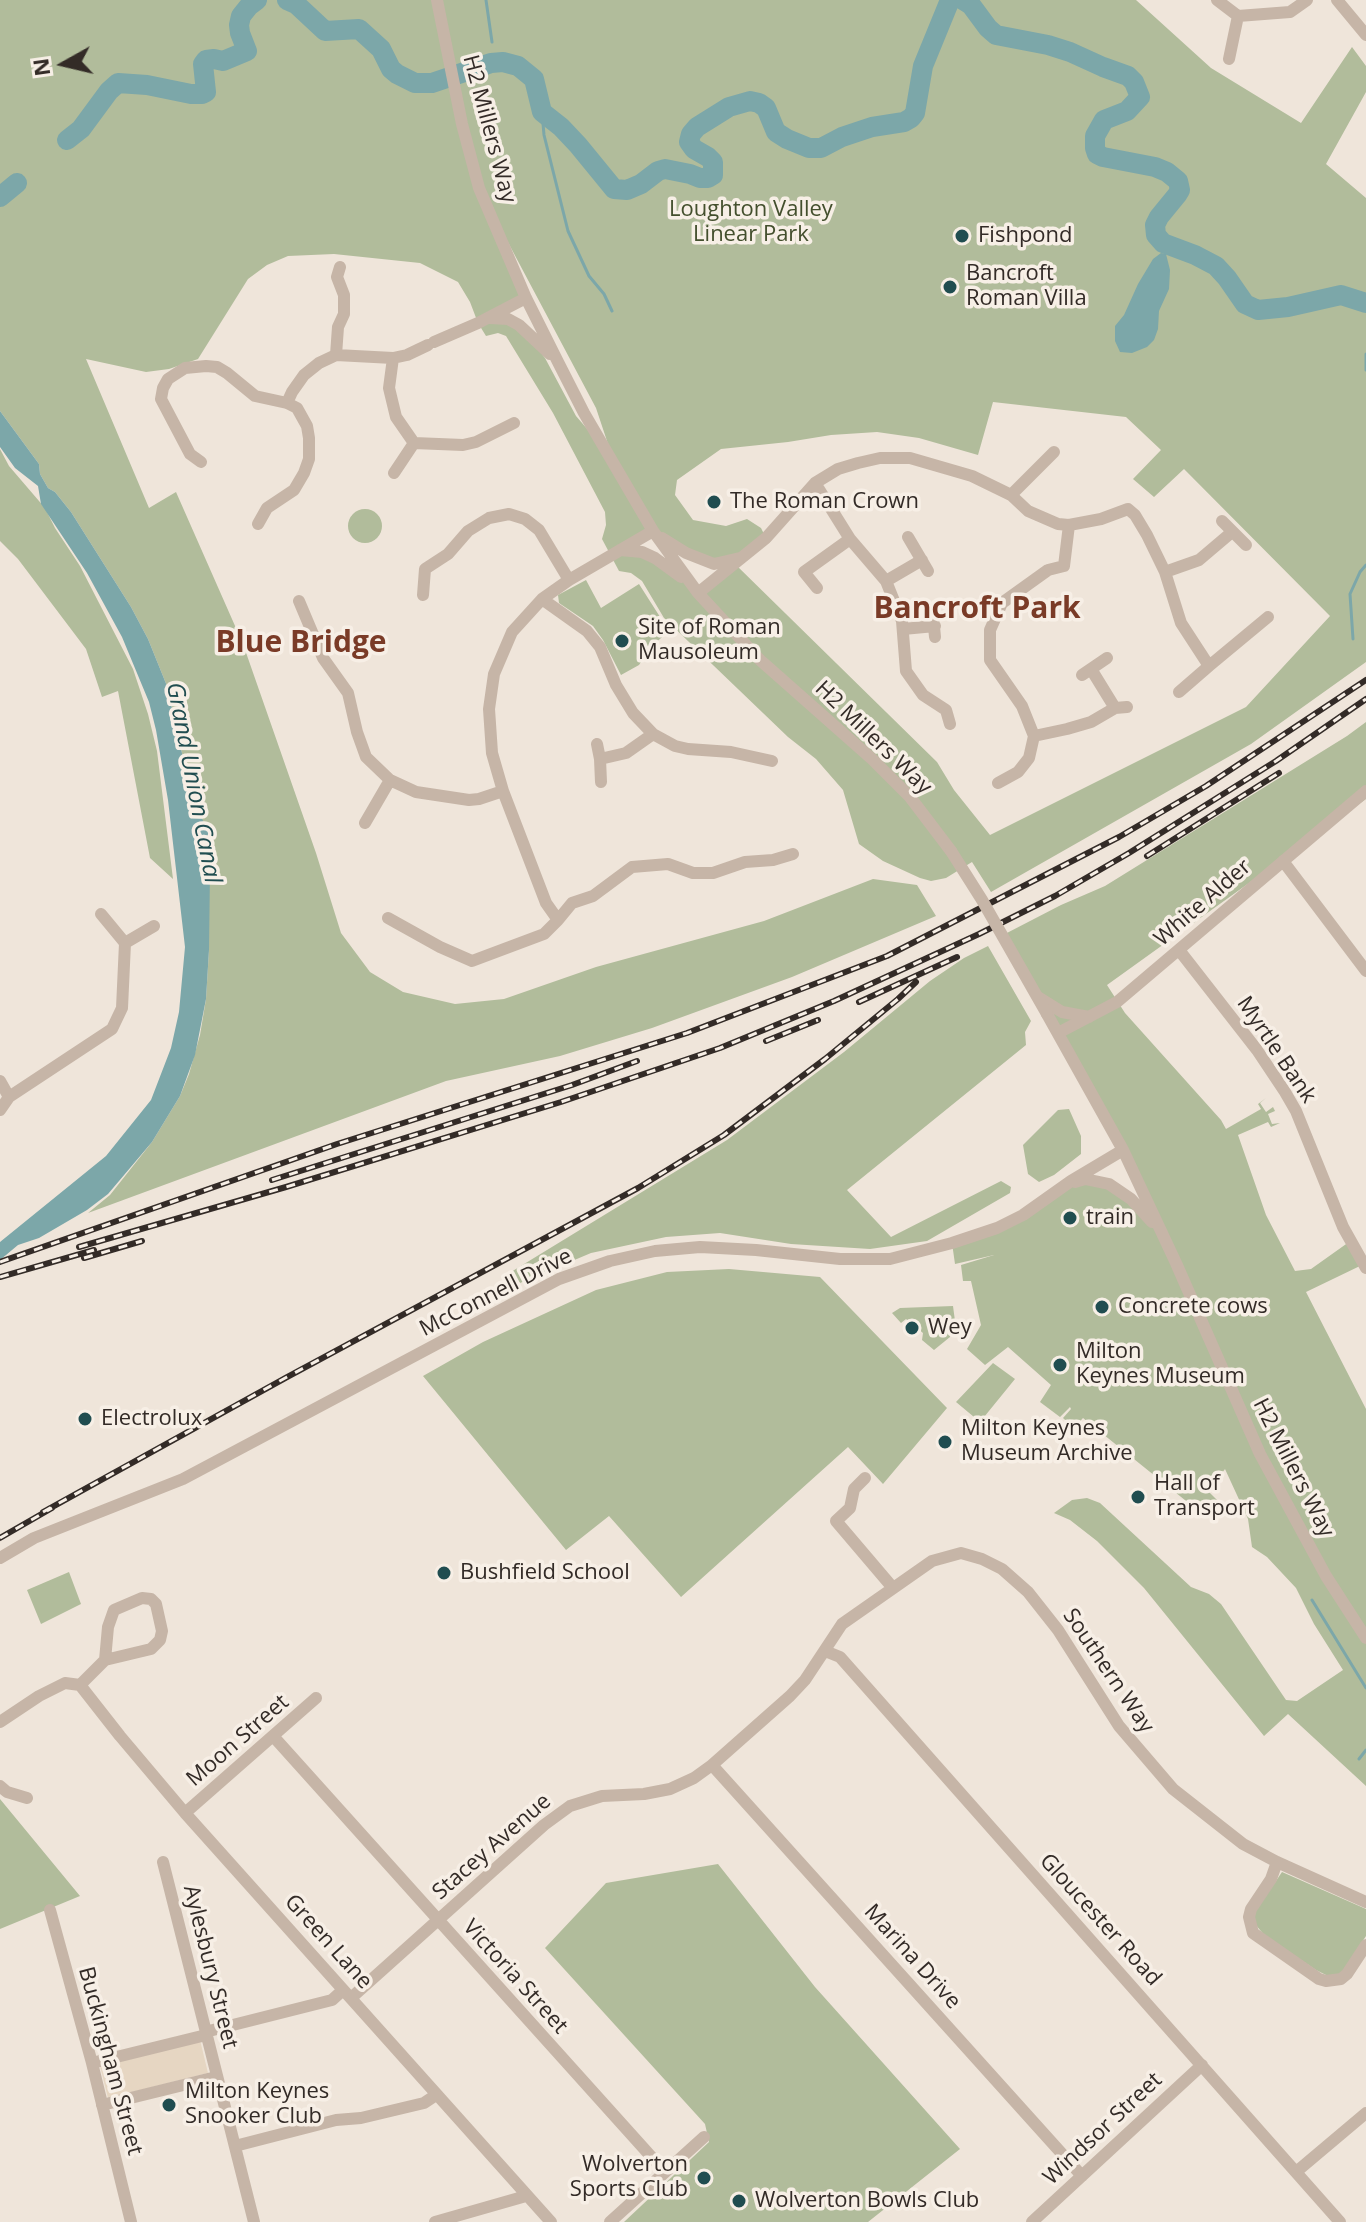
<!DOCTYPE html>
<html>
<head>
<meta charset="utf-8">
<style>
	body { margin:0 }
	#map { position:relative; width:1366px; height:2222px; overflow:hidden; background:#efe5da; font-family:"Open Sans",sans-serif }
	canvas { display:block }
	.north { position:absolute; left:24px; top:24px; width:80px; height:80px; -webkit-text-stroke:6px #f7efe6; paint-order:stroke; rotate:262deg; font-size:22px; font-weight:700; line-height:32px; text-align:center; color:#332b27 }
	.north::after { content:''; display:block; margin:auto; width:28px; height:36px; background:#332b27; clip-path:polygon(50% 0,100% 100%,50% 72%,0 100%) }
</style>
</head>
<body>
<div id="map">
<canvas width="1366" height="2222"></canvas>
<div class="north">N</div>
</div>
<script>
const ctx = document.querySelector('canvas').getContext('2d');
ctx.lineJoin = 'round';
function fill(path, color) { ctx.fillStyle = color; ctx.fill(path, 'evenodd'); }
const toPath = rows => new Path2D(rows.map(r => 'M' + r).join(''));
function strokePath(path, color, width, dash) { ctx.strokeStyle = color; ctx.lineWidth = width; ctx.lineCap = dash ? 'butt' : 'round'; ctx.setLineDash(dash || []); ctx.stroke(path); }
function drawText(font, color, halo, rows, align = 'center') {
  ctx.font = font + ' "Open Sans",sans-serif'; ctx.lineWidth = 7; ctx.setLineDash([]); ctx.textBaseline = 'middle'; ctx.strokeStyle = halo; ctx.fillStyle = color; for (const [text, x, y, turn = 0] of rows) {
    ctx.save(); ctx.translate(x, y); ctx.rotate((+turn || 0) * Math.PI / 180); ctx.textAlign = isNaN(turn) ? turn : align; if (halo) ctx.strokeText(text, 0, 0); ctx.fillText(text, 0, 0); ctx.restore();
  }
}
const green = toPath([
	[0,0,1136,0,1211,68,1301,123,1352,47,1366,66,1366,92,1326,164,1366,198,1366,662,1251,744,991,892,972,862,946,878,931,881,920,878,883,861,859,844,843,790,816,759,788,737,664,618,642,581,631,573,619,571,602,539,606,525,605,512,553,413,506,336,498,333,486,336,478,323,470,302,458,282,420,263,334,254,288,256,267,265,248,279,198,359,169,369,146,372,86,359,149,508,176,492,243,644,316,853,341,933,370,972,403,992,455,1004,504,999,596,967,764,921,873,879,917,885,936,916,792,977,652,1028,560,1056,446,1081,88,1213,110,1195,152,1142,180,1096,189,1074,200,1035,206,999,209,950,209,838,192,798,167,686,148,639,131,607,71,512,55,492,48,488,40,474,39,464,0,411],
	[486,201,596,408,613,459,576,416,545,358,519,325,488,318,526,298],
	[993,402,1126,417,1161,450,1133,479,1154,497,1184,469,1330,616,1246,707,990,835,954,790,937,762,735,564,698,593,655,558,622,550,656,534,714,564,743,558,766,538,761,528,747,519,726,526,693,520,675,495,677,480,721,449,788,442,831,435,877,432,919,438,978,455],
	[0,449,9,466,45,508,55,528,80,566,133,669,148,714,157,751,173,879,150,858,118,691,102,697,86,649,18,559,0,541],
	'348 526a17 17 0 1 1 34 0a17 17 0 1 1-34 0Z',
	[586,580,601,608,639,584,662,620,671,629,651,647,639,665,621,675,603,640,593,626,559,603,558,595],
	[1366,722,1366,799,1107,985,1125,1013,1221,1120,1226,1129,1261,1109,1258,1104,1266,1098,1260,1103,1266,1112,1273,1107,1275,1111,1268,1114,1272,1124,1280,1123,1271,1127,1268,1122,1238,1135,1266,1215,1295,1271,1311,1269,1349,1242,1362,1265,1306,1292,1366,1409,1366,1786,1288,1714,1264,1736,1144,1588,1097,1541,1070,1520,1054,1513,1072,1500,1087,1498,1100,1503,1191,1587,1209,1594,1221,1604,1286,1700,1297,1701,1343,1670,1314,1624,1296,1588,1267,1557,1252,1547,1248,1519,1225,1469,1216,1481,1211,1479,1202,1485,1227,1510,1217,1512,1214,1505,1209,1505,1196,1509,1083,1418,1074,1428,1063,1418,1071,1409,1070,1407,1060,1417,1040,1402,1051,1385,1008,1347,985,1365,967,1349,981,1325,971,1281,963,1281,961,1265,994,1255,955,1264,952,1243,997,1228,1067,1184,1109,1184,1159,1230,1003,935,1061,905,1105,886,1347,736],
	[988,946,1031,1021,1025,1032,1026,1045,847,1190,891,1237,1001,1181,1011,1187,1010,1193,927,1241,870,1249,791,1244,720,1233,666,1237,591,1253,520,1283,511,1272,727,1140,844,1052,930,981,964,958],
	[1069,1109,1081,1136,1081,1154,1054,1175,1039,1182,1028,1174,1023,1145,1058,1110],
	[729,1269,820,1277,947,1408,883,1484,848,1447,681,1597,609,1516,566,1550,423,1376,483,1342,596,1290,667,1272],
	[953,1306,955,1321,950,1337,934,1350,922,1340,923,1333,906,1319,901,1323,892,1313,900,1308],
	[993,1363,1015,1379,980,1422,956,1402],
	[69,1572,81,1604,41,1624,27,1590],
	[0,1799,80,1896,0,1929],
	[718,1864,815,1987,960,2149,868,2222,624,2222,709,2142,705,2124,545,1948,606,1883],
	[1282,1872,1366,1909,1366,1936,1341,1974,1328,1976,1316,1970,1265,1936,1255,1924,1255,1912]
]);
const plaza = toPath([
	[200,2040,208,2073,108,2098,100,2066]
]);
const water = toPath([
	[1161,253,1166,254,1170,270,1169,289,1159,311,1158,329,1154,340,1147,347,1132,353,1120,352,1115,341,1115,326,1124,315,1138,284,1153,259],
	[0,411,39,464,40,474,48,488,55,492,71,512,131,607,148,639,167,686,192,798,208,831,210,870,209,950,206,999,195,1055,180,1096,152,1142,108,1194,87,1210,39,1238,18,1245,0,1260,0,1242,106,1156,151,1100,171,1048,179,1012,185,947,168,800,156,730,149,702,122,637,87,573,41,504,38,486,15,468,0,447]
]);
const stream = toPath([
	[486,0,492,42],
	[542,112,544,135,568,231,589,276,604,294,612,311],
	[1366,354,1366,370],
	[1353,639,1350,594,1360,572,1366,565],
	[1312,1600,1366,1688],
	[1359,1759,1366,1750]
]);
const river = toPath([
	[287,0,296,4,325,31,359,29,381,49,391,69,397,74,415,83,432,83,491,63,503,62,518,66,534,79,542,112,561,127,578,145,614,189,627,190,641,184,658,171,665,169,690,174,700,178,708,178,713,175,713,162,708,157,694,149,689,142,691,134,697,127,729,107,750,101,759,103,766,108,776,132,787,139,809,148,821,148,842,137,872,127,904,122,911,118,915,113,923,66,950,0],
	[963,0,971,5,988,28,996,35,1048,45,1070,52,1103,67,1128,76,1134,82,1140,97,1127,111,1104,120,1095,136,1095,148,1097,154,1103,157,1155,167,1167,172,1178,181,1180,190,1177,195,1159,217,1155,225,1156,235,1163,243,1195,255,1216,266,1227,278,1245,304,1258,310,1288,307,1341,295,1366,303],
	[67,140,81,129,109,91,118,83,147,85,191,94,202,94,206,92,203,64,206,60,214,59,223,61,247,51,240,33,239,25,241,16,249,6,257,0],
	[0,197,17,183]
]);
const minor = toPath([
	[437,0,462,124,479,188,526,298,558,362,584,413,653,531,698,593,760,660,872,759,910,797,951,851],
	[1217,0,1238,16,1290,12,1307,0],
	[1337,0,1366,35],
	[1229,59,1238,16],
	[490,318,508,319,519,325,550,354],
	[434,342,478,323,526,298],
	[336,355,338,327,344,314,344,295,337,277,340,267],
	[393,358,389,388,396,417,414,443,463,445,476,442,514,423],
	[287,403,292,392,304,375,319,363,336,355,393,358,407,355,428,345],
	[201,462,190,454,161,399,163,388,168,379,185,368,206,366,217,367,227,373,255,396,287,403,297,408,307,426,309,438,309,459,304,473,294,490,267,508,258,524],
	[394,473,414,443],
	[815,483,850,539,886,581,902,621,906,671,923,695,946,710,950,724],
	[1011,495,1054,452],
	[1222,521,1246,545],
	[908,537,928,571],
	[662,538,686,553,714,564,740,558],
	[620,550,642,552,655,558,681,577],
	[1165,572,1199,560,1232,532],
	[886,581,922,560],
	[817,588,804,572,850,539],
	[698,593,766,538,815,483,838,469,858,463,880,458,910,458,972,476,1011,495,1028,511,1058,524,1069,525,1101,519,1128,509,1135,515,1147,535,1165,572,1181,623,1209,666,1268,617],
	[423,595,425,569,448,554,468,531,489,518,509,514,525,519,539,530,569,580],
	[542,599,587,631,600,647,616,685,633,713,653,734,675,746,688,749,731,752,772,761],
	[299,601,323,658,348,693,357,732,366,757,390,780,416,792,469,800,479,799,503,791],
	[933,616,935,637],
	[903,629,935,626],
	[1091,669,1115,708],
	[1082,675,1107,658],
	[1179,692,1209,666],
	[1034,736,1067,729,1091,722,1115,708,1127,707],
	[597,744,600,759,601,782],
	[600,759,626,753,653,734],
	[998,783,1018,772,1029,758,1034,736,1022,706,990,660,990,630,1002,603,1048,570,1064,566,1069,525],
	[365,823,390,780],
	[1283,861,1366,971],
	[388,918,440,947,472,961,544,934,558,920,546,903,503,791,492,753,489,709,494,674,512,632,542,599,569,580,653,531],
	[558,920,572,903,593,896,632,867,668,864,693,873,713,873,745,862,773,860,793,854],
	[125,943,154,926],
	[1179,950,1257,1050,1285,1092,1296,1111,1343,1227,1366,1268],
	[1038,997,1062,1012,1089,1017],
	[1047,1014,1123,1150,1176,1263,1260,1454,1326,1576,1366,1638],
	[1058,1033,1117,1002,1366,791],
	[0,1081,9,1097,0,1110],
	[9,1097,112,1029,122,1008,125,943,101,914],
	[1075,1182,1085,1179,1109,1184,1131,1199,1152,1222],
	[865,1478,854,1489,850,1508,836,1521,893,1588],
	[0,1558,34,1538,183,1479,559,1279,610,1261,655,1251,700,1247,756,1250,840,1259,890,1259,952,1243,997,1228,1023,1215,1071,1181,1123,1150],
	[825,1651,840,1657,1340,2222],
	[80,1685,120,1736,185,1813,551,2222],
	[0,1722,39,1696,65,1683,80,1685,105,1660,151,1649,160,1640,162,1631,156,1604,151,1599,142,1598,114,1610,108,1627,105,1660],
	[273,1736,665,2172],
	[712,1765,1082,2176],
	[0,1786,7,1792,27,1798],
	[185,1813,316,1698],
	[163,1862,254,2222],
	[1277,1862,1271,1879,1251,1909,1249,1917,1253,1933,1319,1979,1326,1981,1341,1979,1347,1974,1366,1945],
	[50,1910,92,2063,131,2222],
	[351,1998,544,1825,570,1806,602,1796,644,1794,670,1789,694,1778,712,1765,790,1696,805,1680,842,1624,932,1561,961,1553,982,1559,1002,1569,1028,1592,1058,1630,1119,1726,1173,1789,1243,1844,1277,1862,1366,1902],
	[205,2032,332,2000,343,1990],
	[92,2063,206,2035],
	[102,2105,216,2077],
	[235,2146,336,2120,361,2118,424,2103,436,2095],
	[1296,2172,1366,2113],
	[435,2222,526,2196],
	[610,2222,704,2137],
	[1032,2222,1202,2065]
]);
const rail = toPath([
	[1147,856,1279,773],
	[859,1002,957,957],
	[766,1041,818,1020],
	[272,1180,572,1085,637,1061],
	[79,1247,286,1187,561,1102,720,1048,834,1001,979,934,1055,896,1129,853,1276,761,1366,699],
	[84,1258,142,1241],
	[0,1262,337,1144,687,1033,887,956,1119,837,1206,786,1366,680],
	[0,1277,94,1250],
	[43,1512,287,1377,638,1188,724,1135,825,1059,898,999,916,982],
	[0,1538,52,1508]
]);
const minorBridge = toPath([
	[951,851,982,900,1047,1014]
]);
const markers = [
	[962,236,8,"#204d50"],
	[950,287,8,"#204d50"],
	[714,502,8,"#204d50"],
	[622,641,8,"#204d50"],
	[1070,1218,8,"#204d50"],
	[1102,1307,8,"#204d50"],
	[912,1328,8,"#204d50"],
	[1060,1365,8,"#204d50"],
	[85,1419,8,"#204d50"],
	[945,1442,8,"#204d50"],
	[1138,1497,8,"#204d50"],
	[444,1573,8,"#204d50"],
	[169,2105,8,"#204d50"],
	[704,2178,8,"#204d50"],
	[739,2201,8,"#204d50"]
];
const streetNames = [
	["H2 Millers Way",489,129,75],
	["H2 Millers Way",873,738,44],
	["White Alder",1203,903,-41],
	["Myrtle Bank",1276,1050,56],
	["McConnell Drive",496,1293,-27],
	["H2 Millers Way",1293,1468,63],
	["Southern Way",1108,1671,56],
	["Moon Street",238,1741,-41],
	["Stacey Avenue",492,1847,-41],
	["Gloucester Road",1100,1920,48],
	["Green Lane",328,1942,48],
	["Marina Drive",912,1957,48],
	["Aylesbury Street",210,1967,76],
	["Victoria Street",515,1977,48],
	["Buckingham Street",110,2061,75],
	["Windsor Street",1103,2129,-43]
];
const parkNames = [
	["Loughton Valley",751,210],
	["Linear Park",751,235]
];
const poiNames = [
	["Fishpond",978,236],
	["Bancroft",966,274],
	["Roman Villa",966,299],
	["The Roman Crown",730,502],
	["Site of Roman",638,628],
	["Mausoleum",638,653],
	["train",1086,1218],
	["Concrete cows",1118,1307],
	["Wey",928,1328],
	["Milton",1076,1352],
	["Keynes Museum",1076,1377],
	["Electrolux",101,1419],
	["Milton Keynes",961,1429],
	["Museum Archive",961,1454],
	["Hall of",1154,1484],
	["Transport",1154,1509],
	["Bushfield School",460,1573],
	["Milton Keynes",185,2092],
	["Snooker Club",185,2117],
	["Wolverton",688,2165,"right"],
	["Sports Club",688,2190,"right"],
	["Wolverton Bowls Club",755,2201]
];
const waterNames = [
	["Grand Union Canal",193,783,79]
];
const districtNames = [
	["Bancroft Park",977,609],
	["Blue Bridge",301,643]
];
fill(green, '#b1bc9b');
fill(plaza, '#e6d6c2');
fill(water, '#7ca7a9');
strokePath(stream, '#7ca7a9', 3);
strokePath(river, '#7ca7a9', 20);
strokePath(minor, '#c6b5a7', 12);
strokePath(rail, '#332b27', 6);
strokePath(rail, '#f7efe6', 3, [9]);
strokePath(minorBridge, '#c6b5a7', 12);
for (const [x, y, r, color] of markers) { const dot = new Path2D(); dot.arc(x, y, r, 0, 2 * Math.PI); ctx.fillStyle = color; ctx.fill(dot); strokePath(dot, '#f7efe6', 3); }
drawText('22px', '#332b27', '#f7efe6', streetNames);
drawText('22px', '#434f2d', '#f7efe6', parkNames);
drawText('22px', '#332b27', '#f7efe6', poiNames, 'left');
drawText('italic 24px', '#204d50', '#f7efe6', waterNames);
drawText('bold 30px', '#7a3b27', '#f7efe6', districtNames);
</script>
</body>
</html>
